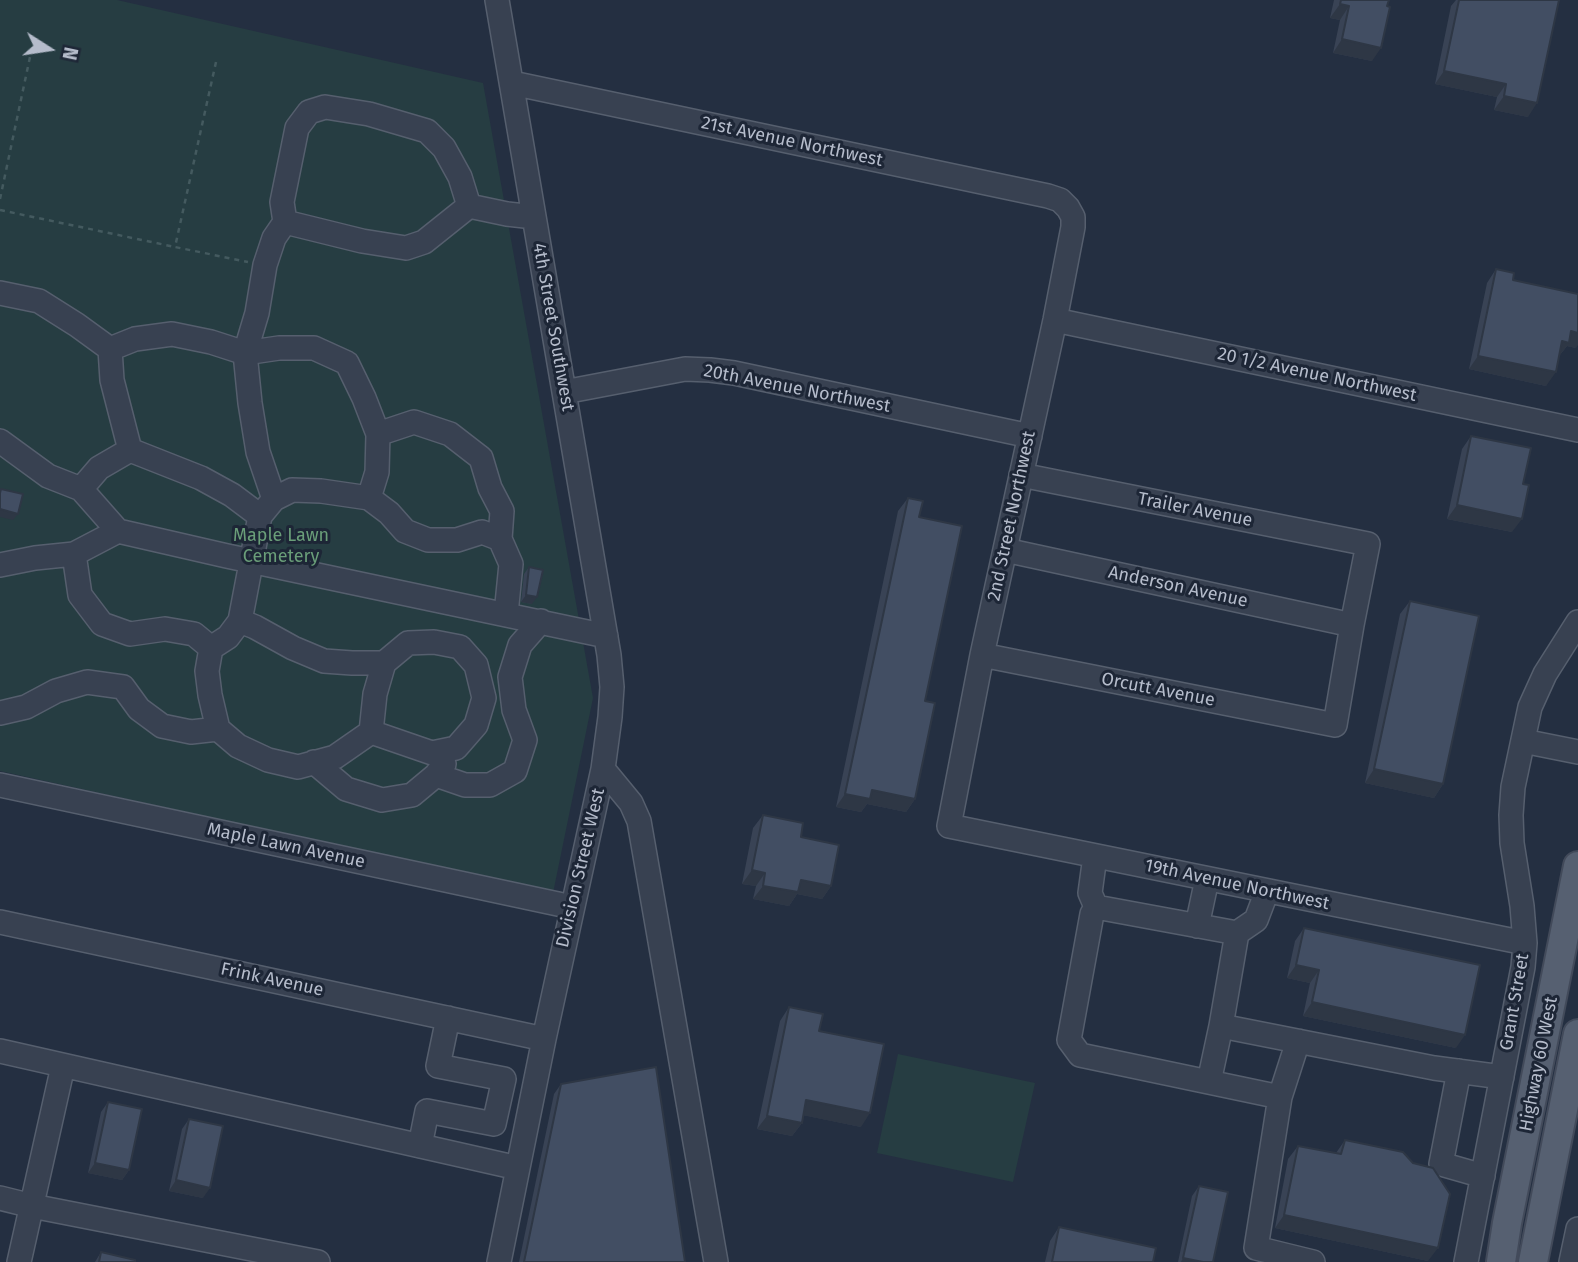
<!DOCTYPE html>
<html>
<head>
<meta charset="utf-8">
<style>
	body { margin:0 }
	#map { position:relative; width:1578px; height:1262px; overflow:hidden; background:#242f41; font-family:"Fira Sans",sans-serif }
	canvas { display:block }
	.north { position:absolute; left:14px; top:14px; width:70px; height:70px; -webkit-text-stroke:5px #1d2636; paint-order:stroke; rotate:102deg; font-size:19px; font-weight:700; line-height:28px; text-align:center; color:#b5bccb }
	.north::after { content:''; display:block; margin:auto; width:24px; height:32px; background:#b5bccb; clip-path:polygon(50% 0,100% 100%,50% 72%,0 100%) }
</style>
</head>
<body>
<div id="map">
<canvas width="1578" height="1262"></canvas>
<div class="north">N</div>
</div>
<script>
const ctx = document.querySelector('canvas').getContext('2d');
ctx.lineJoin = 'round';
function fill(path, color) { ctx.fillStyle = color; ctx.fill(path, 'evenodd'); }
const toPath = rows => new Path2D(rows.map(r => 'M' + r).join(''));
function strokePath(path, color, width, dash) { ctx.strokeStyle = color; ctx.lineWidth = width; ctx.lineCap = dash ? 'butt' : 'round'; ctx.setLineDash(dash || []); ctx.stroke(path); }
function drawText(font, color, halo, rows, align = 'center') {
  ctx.font = font + ' "Fira Sans",sans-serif'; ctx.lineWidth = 6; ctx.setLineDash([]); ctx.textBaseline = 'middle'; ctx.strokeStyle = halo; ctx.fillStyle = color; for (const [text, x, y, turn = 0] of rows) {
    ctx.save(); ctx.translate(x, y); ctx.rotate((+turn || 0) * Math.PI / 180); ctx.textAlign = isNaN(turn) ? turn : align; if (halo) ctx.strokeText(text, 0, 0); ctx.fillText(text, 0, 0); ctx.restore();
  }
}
const green = toPath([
	[0,0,117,0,483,83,593,698,553,893,0,771],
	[898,1054,1035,1083,1013,1182,877,1153]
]);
const path = toPath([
	[216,62,175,247,248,262],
	[0,199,34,38],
	[0,210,175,247]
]);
const minor = toPath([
	[497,0,609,655,612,687,610,717,603,769],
	[512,83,1048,196,1060,200,1068,208,1073,217,1073,227,1055,320,982,655,949,826,1525,943],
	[469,206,424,242,406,248,362,241,285,222,282,202,297,128,309,112,325,107,369,114,427,131,444,148,460,177,469,206,507,214,534,217],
	[285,222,274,238,265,265,257,313,245,353,250,403,258,452,274,499,292,490,321,491,369,498,389,513,405,531,428,540,457,540,482,532,500,539,511,564,506,614],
	[0,293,39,301,77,325,110,349],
	[1055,320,1578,430],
	[564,392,685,369,710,370,734,373,1030,436],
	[378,434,414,422,450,434,481,458,490,488,502,511,500,539],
	[0,441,48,476,81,489,118,531,227,556,606,636],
	[81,489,99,468,130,450],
	[274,499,260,516,232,495,201,478,130,450,112,380,110,349,135,339,172,334,211,342,245,353,279,348,314,348,347,363,364,398,378,434,377,472,369,498],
	[1005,550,1352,625],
	[74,554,80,595,102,624,130,634,165,629,194,634,211,648,228,637,240,621,260,516],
	[0,565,35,558,74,554,118,531],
	[240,621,255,627,293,648,324,661,352,663,384,663],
	[434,642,460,647,476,665,484,698,476,725,456,748,432,753,371,732,375,694,384,663,408,643,434,642],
	[211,648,207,671,210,695,218,729],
	[982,655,1335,725,1352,625,1368,544,1021,475],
	[0,713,26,707,56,691,87,682,123,687,139,709,162,726,191,732,218,729,238,746,268,760,298,767,335,757,371,732],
	[1523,741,1578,752],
	[314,762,346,789,382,800,412,795,436,775,444,764],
	[436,775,465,785,490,785,515,771,525,740,514,710,510,677,520,645,541,621],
	[0,785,572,907],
	[1095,856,1090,893,1096,907],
	[0,922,544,1039],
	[1197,926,1207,879],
	[1237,933,1256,920,1267,891],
	[0,1051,518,1168],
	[1459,1071,1441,1164,1483,1176],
	[1209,1082,1221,1026],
	[1280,1097,1298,1041],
	[420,1146,427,1111,494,1124,504,1079,438,1066,448,1018],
	[0,1198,32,1206,318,1262],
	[19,1262,63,1066],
	[499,1262,544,1039,603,769,631,803,639,821,716,1262],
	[1313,1262,1256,1248,1280,1097,1080,1055,1069,1040,1092,914,1096,907,1237,933,1221,1026,1434,1068,1502,1077],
	[1466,1262,1523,967,1525,943,1522,906,1512,843,1511,815,1513,787,1530,707,1545,674,1578,622],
	[1571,1262,1578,1229]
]);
const major = toPath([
	[1501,1262,1507,1223,1578,866],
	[1533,1262,1578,1034]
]);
const wall = toPath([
	[1334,0,1389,0,1372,61,1333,53,1340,20,1330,18],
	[1456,0,1559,0,1528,117,1494,110,1497,97,1435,84,1451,6],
	[1496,269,1513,280,1576,348,1567,346,1559,356,1546,386,1469,369,1487,283],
	[1471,436,1512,532,1447,519,1462,449],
	[908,498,919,517,925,701,915,799,906,812,867,804,861,812,836,807,898,511],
	[529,567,532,604,521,602,524,574],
	[1410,601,1443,784,1434,798,1365,783,1400,614],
	[763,815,801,837,831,886,822,899,797,894,789,906,753,899,756,886,742,884,753,828],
	[1304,928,1456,1048,1303,1016,1310,983,1287,978,1295,941],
	[789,1007,819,1031,861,1127,803,1115,802,1123,792,1136,757,1129,780,1021],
	[561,1084,685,1262,519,1262,554,1094],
	[108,1102,129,1170,122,1180,88,1173,101,1112],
	[189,1119,203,1198,169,1191,182,1129],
	[1345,1140,1428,1261,1275,1228,1288,1159,1298,1146,1336,1153],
	[1199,1186,1213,1262,1178,1262,1192,1196],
	[1059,1227,1153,1262,1045,1262,1050,1241],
	[101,1252,135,1262,95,1262]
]);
const shadedWall = toPath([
	[1340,4,1349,6,1340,20,1330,18],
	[1342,39,1381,48,1372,61,1333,53],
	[1444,71,1506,84,1497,97,1435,84],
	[1504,96,1537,103,1528,117,1494,110],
	[1571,331,1578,333,1578,345,1576,348,1567,346,1559,356,1562,341],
	[1478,356,1556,372,1546,386,1469,369],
	[1457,505,1522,519,1512,532,1447,519],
	[0,509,18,514,13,520,0,517],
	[526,595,537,597,532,604,521,602],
	[1374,769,1443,784,1434,798,1365,783],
	[872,790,915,799,906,812,867,804,861,812,836,807,845,794],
	[752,870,765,873,756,886,742,884],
	[801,880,831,886,822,899,797,894,789,906,753,899,763,886],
	[1296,965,1319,970,1310,983,1287,978],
	[1312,1002,1465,1035,1456,1048,1303,1016],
	[806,1100,870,1113,861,1127,797,1114],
	[767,1116,802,1123,792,1136,757,1129],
	[95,1163,129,1170,122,1180,88,1173],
	[176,1180,210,1188,203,1198,169,1191],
	[1284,1215,1438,1248,1428,1261,1275,1228],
	[1183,1258,1203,1262,1181,1262]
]);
const building = toPath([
	[1341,0,1389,0,1387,6,1390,7,1381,48,1342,39,1349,6,1340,4,1341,0],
	[1459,0,1559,0,1537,103,1504,96,1506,84,1444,71,1459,0],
	[1496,269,1514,273,1513,280,1578,294,1578,333,1571,331,1569,343,1562,341,1556,372,1478,356,1496,269],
	[1471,436,1531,448,1523,484,1529,485,1522,519,1457,505,1471,436],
	[1,489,23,494,18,514,0,509,0,493,1,489],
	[908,498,923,501,919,517,962,526,925,701,935,703,915,799,872,790,870,799,845,794,908,498],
	[529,567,543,570,537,597,526,595,529,567],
	[1410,601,1479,616,1443,784,1374,769,1410,601],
	[763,815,803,823,801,837,839,845,831,886,801,880,798,892,763,886,765,873,752,870,763,815],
	[1304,928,1480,965,1465,1035,1312,1002,1319,970,1296,965,1304,928],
	[789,1007,823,1014,819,1031,884,1044,870,1113,806,1100,802,1123,767,1116,789,1007],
	[656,1067,685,1262,524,1262,561,1084,656,1067],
	[108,1102,142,1109,129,1170,95,1163,108,1102],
	[189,1119,223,1126,210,1188,176,1180,189,1119],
	[1345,1140,1403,1152,1413,1163,1433,1168,1450,1194,1438,1248,1284,1215,1298,1146,1341,1154,1345,1140],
	[1199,1186,1228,1192,1213,1262,1203,1262,1183,1258,1199,1186],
	[1059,1227,1156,1248,1153,1262,1052,1262,1059,1227],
	[101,1252,135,1260,135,1262,99,1262,101,1252]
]);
const streetNames = [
	["21st Avenue Northwest",792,142,12],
	["4th Street Southwest",553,327,80],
	["20 1/2 Avenue Northwest",1317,375,12],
	["20th Avenue Northwest",797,389,11],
	["Trailer Avenue",1195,510,11],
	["2nd Street Northwest",1012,516,-78],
	["Anderson Avenue",1178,587,12],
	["Orcutt Avenue",1158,690,11],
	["Maple Lawn Avenue",286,846,12],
	["Division Street West",581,868,-77],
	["19th Avenue Northwest",1237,885,12],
	["Frink Avenue",272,980,12],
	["Grant Street",1515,1002,-80],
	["Highway 60 West",1539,1064,-79]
];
const parkNames = [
	["Maple Lawn",281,536],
	["Cemetery",281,557]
];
fill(green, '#263d42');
strokePath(minor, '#565f6e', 26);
strokePath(major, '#424a5a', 32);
strokePath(path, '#445a5f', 2.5, [5, 5]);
strokePath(minor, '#384151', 23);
strokePath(major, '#566071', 28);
fill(wall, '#394355');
fill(shadedWall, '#2e3745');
fill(building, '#424e63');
strokePath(building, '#2e3745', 2);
drawText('18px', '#b5bccb', '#1d2636', streetNames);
drawText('18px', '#6a9e79', '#1d2636', parkNames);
</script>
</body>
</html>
